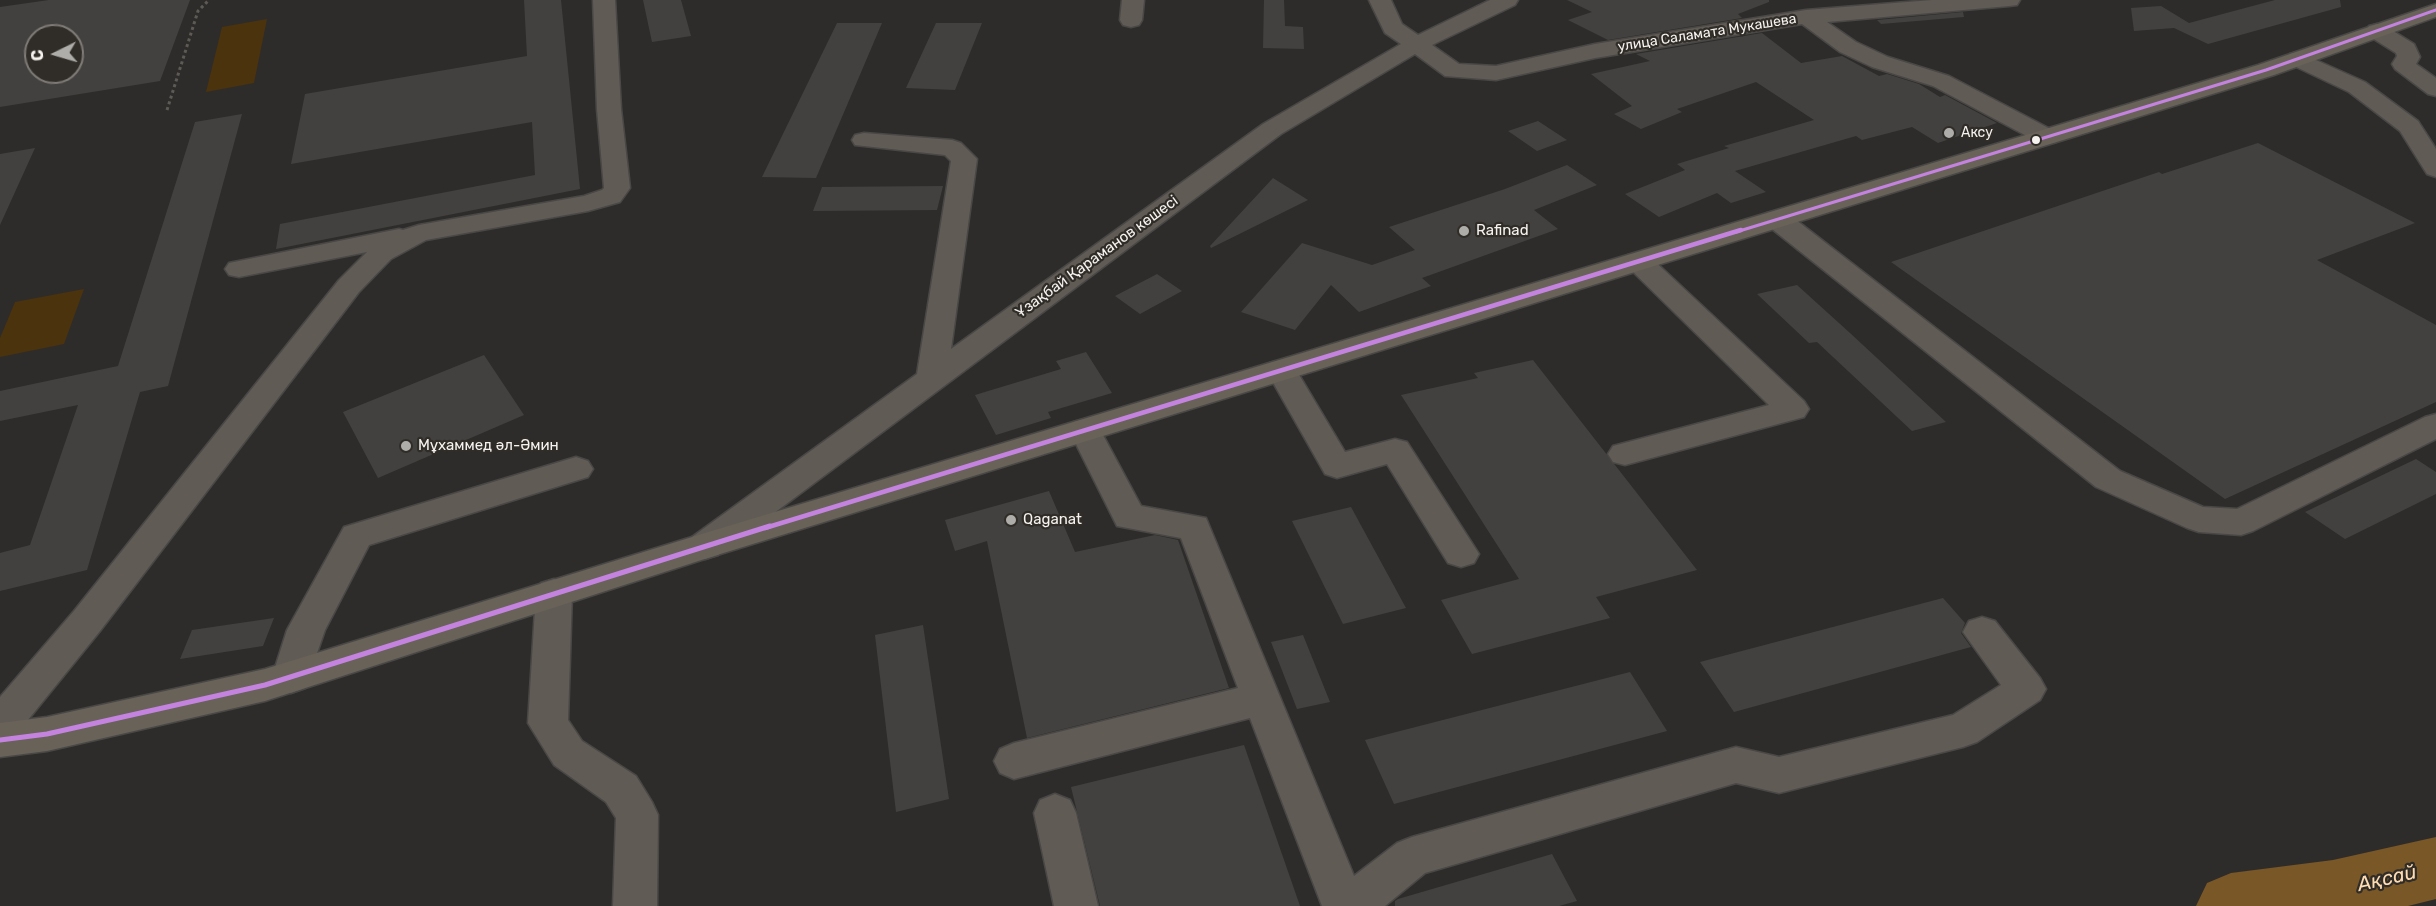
<!DOCTYPE html>
<html>
<head>
<meta charset="utf-8">
<style>
	body { margin:0 }
	#map { position:relative; width:2436px; height:906px; overflow:hidden; background:#2e2c2a; font-family:Rubik,sans-serif }
	canvas { display:block }
	.north { position:absolute; left:24px; top:24px; width:60px; height:60px; box-sizing:border-box; background:#302d28; border:2px solid #7f7c78; border-radius:50%; rotate:265deg; font-size:16px; font-weight:700; line-height:24px; text-align:center; color:#f5f2ef }
	.north::after { content:''; display:block; margin:auto; width:21px; height:27px; background:#afadaa; clip-path:polygon(50% 0,100% 100%,50% 72%,0 100%) }
</style>
</head>
<body>
<div id="map">
<canvas width="2436" height="906"></canvas>
<div class="north">С</div>
</div>
<script>
const ctx = document.querySelector('canvas').getContext('2d');
ctx.lineJoin = 'round';
function fill(path, color) { ctx.fillStyle = color; ctx.fill(path, 'evenodd'); }
const toPath = rows => new Path2D(rows.map(r => 'M' + r).join(''));
function strokePath(path, color, width, dash) { ctx.strokeStyle = color; ctx.lineWidth = width; ctx.lineCap = dash ? 'butt' : 'round'; ctx.setLineDash(dash || []); ctx.stroke(path); }
function drawText(font, color, halo, rows, align = 'center') {
  ctx.font = font + ' Rubik,sans-serif'; ctx.lineWidth = 4.5; ctx.setLineDash([]); ctx.textBaseline = 'middle'; ctx.strokeStyle = halo; ctx.fillStyle = color; for (const [text, x, y, turn = 0] of rows) {
    ctx.save(); ctx.translate(x, y); ctx.rotate((+turn || 0) * Math.PI / 180); ctx.textAlign = isNaN(turn) ? turn : align; if (halo) ctx.strokeText(text, 0, 0); ctx.fillText(text, 0, 0); ctx.restore();
  }
}
const green = toPath([
	[267,19,254,83,206,92,222,27],
	[84,289,64,344,0,357,0,338,15,302]
]);
const river = toPath([
	[2436,837,2436,899,2408,906,2196,906,2207,883,2231,873,2333,860,2436,837]
]);
const building = toPath([
	[49,0,190,0,160,81,0,107,0,7],
	[36,36,72,36,72,72,36,72],
	[524,0,561,0,580,189,276,249,280,224,535,175,532,122,291,164,305,94,527,56],
	[643,0,681,0,691,36,652,42],
	[1264,0,1284,0,1285,26,1303,27,1304,49,1263,48],
	[1567,0,1769,0,1769,2,1738,14,1742,18,1608,40,1568,20,1592,12],
	[2275,0,2340,0,2341,7,2208,44,2174,28,2134,31,2131,8,2161,6,2189,23],
	[1963,12,1964,17,1881,24,1877,20],
	[837,23,882,23,816,178,762,177],
	[936,23,982,23,955,90,906,88],
	[1762,33,1801,63,1842,56,1879,76,1887,74,1919,84,1940,97,1945,95,1997,123,1938,143,1912,127,1862,140,1856,136,1735,171,1766,192,1731,203,1717,193,1659,217,1625,194,1685,170,1677,164,1729,148,1724,146,1814,120,1756,82,1677,109,1682,112,1641,129,1614,114,1632,106,1591,74,1650,61,1636,54],
	[242,114,168,386,140,392,87,570,0,591,0,553,30,545,78,405,0,421,0,391,118,366,195,122],
	[1538,121,1567,140,1537,151,1508,131],
	[2258,143,2415,223,2317,260,2436,325,2436,402,2225,499,1891,262,2159,172,2162,174],
	[35,148,0,225,0,154],
	[1567,165,1597,185,1534,210,1558,229,1422,278,1431,286,1359,312,1331,285,1295,330,1241,312,1302,243,1372,265,1415,250,1389,227,1505,189],
	[1273,178,1308,200,1211,248,1210,246],
	[943,186,937,210,813,211,822,187],
	[1157,274,1182,291,1140,314,1115,296],
	[1797,285,1850,333,1946,422,1912,431,1817,342,1809,343,1757,294],
	[1086,352,1112,393,1048,412,1051,418,996,435,975,395,1061,369,1056,361],
	[484,355,524,415,378,478,343,412],
	[1533,360,1697,570,1596,597,1610,618,1472,654,1441,600,1519,579,1401,395,1478,378,1474,373],
	[2416,459,2436,472,2436,494,2345,539,2305,512],
	[1049,491,1075,552,1155,535,1178,540,1229,688,1027,738,987,541,955,551,945,520],
	[1351,507,1406,608,1343,624,1292,521],
	[1943,598,1965,623,1961,633,1971,647,1734,712,1700,662],
	[274,618,263,646,180,659,192,630],
	[923,625,949,799,896,812,875,635],
	[1303,635,1330,702,1297,709,1271,642],
	[1630,672,1667,731,1394,804,1365,740],
	[1244,745,1300,906,1100,906,1071,787],
	[1552,854,1577,901,1559,906,1395,906,1395,901,1398,899]
]);
const path = toPath([
	[167,110,198,11,209,0]
]);
const minor = toPath([
	[593,0,615,0,621,109,630,188,620,202,588,211,426,240,391,259,359,292,100,631,14,737,0,742,0,697,74,611,339,280,367,252,239,277,229,275,225,269,229,263,399,229,403,230,419,225,584,196,602,190,604,188,597,109,593,0],
	[1122,0,1144,0,1142,20,1139,25,1131,27,1123,25,1120,20,1122,0],
	[1369,0,1391,0,1402,24,1418,35,1490,0,1518,0,1515,5,1432,45,1459,64,1496,66,1595,44,1806,10,1932,0,2020,0,2017,5,2009,6,1827,22,1856,42,1888,57,1949,76,2056,132,2059,137,2056,142,2047,144,2038,142,1933,86,1872,67,1840,52,1802,24,1595,58,1496,80,1445,76,1415,54,1281,134,718,555,705,559,692,555,687,546,692,537,917,374,951,161,945,155,855,145,852,140,855,135,864,133,952,140,961,143,977,159,951,349,1263,124,1401,44,1385,33,1369,0],
	[2377,24,2385,26,2414,44,2420,57,2416,64,2436,78,2436,96,2428,94,2395,69,2392,64,2397,56,2396,53,2369,36,2366,31,2369,26,2377,24],
	[2298,52,2365,82,2418,121,2436,149,2436,177,2427,174,2400,131,2349,92,2290,64,2287,59,2290,54,2298,52],
	[1777,211,1787,213,2120,471,2203,507,2237,509,2425,417,2436,414,2436,439,2253,531,2241,535,2199,532,2187,528,2096,487,1767,225,1764,219,1767,213,1777,211],
	[1638,253,1648,255,1804,401,1809,409,1804,417,1625,465,1613,462,1608,454,1613,446,1769,405,1628,267,1624,261,1628,255,1638,253],
	[1281,360,1292,363,1345,452,1395,439,1407,442,1479,554,1474,563,1461,567,1448,563,1387,464,1337,478,1325,474,1266,370,1270,363,1281,360],
	[1085,419,1096,422,1141,506,1206,518,1354,876,1397,843,1412,837,1736,747,1779,757,1953,715,2001,685,1963,632,1969,621,1982,617,1995,621,2040,678,2046,689,2040,700,1977,742,1963,747,1779,793,1736,783,1425,873,1385,906,1322,906,1250,718,1014,779,1000,773,994,761,1000,749,1014,743,1238,688,1181,538,1117,526,1069,430,1074,422,1085,419],
	[576,457,588,461,593,469,588,477,369,545,325,630,305,688,291,693,277,688,272,677,287,630,344,527,576,457],
	[554,579,567,583,572,593,568,720,582,741,636,776,652,802,658,815,657,906,613,906,616,818,606,802,554,765,528,723,536,593,541,583,554,579],
	[1055,794,1070,800,1076,813,1098,906,1054,906,1034,813,1040,800,1055,794]
]);
const major = toPath([
	[2436,4,2436,17,2274,75,717,555,265,701,47,751,0,757,0,723,47,717,265,669,705,533,2258,65,2436,4]
]);
const bus1Far2 = toPath([
	[1736,232,2266,70,2436,10]
]);
const bus1Far1 = toPath([
	[765,528,1741,230]
]);
const bus1 = toPath([
	[0,740,47,734,265,685,770,526]
]);
const markers = [
	[1949,133,6,"#afadaa"],
	[2036,140,5,"#f5f2ef"],
	[1464,231,6,"#afadaa"],
	[406,446,6,"#afadaa"],
	[1011,520,6,"#afadaa"]
];
const farStreetnames = [
	["улица Саламата Мукашева",1707,33,-9]
];
const farPoinames = [
	["Аксу",1961,133]
];
const poiNames = [
	["Rafinad",1476,231],
	["Мұхаммед әл-Әмин",418,446],
	["Qaganat",1023,520]
];
const streetNames = [
	["Ұзақбай Қараманов көшесі",1097,257,-36]
];
const nearWaternames = [
	["Ақсай",2387,879,-13]
];
fill(green, '#4b330d');
fill(river, '#795727');
fill(building, '#43413f');
strokePath(minor, '#494846', 3);
strokePath(major, '#494846', 3);
strokePath(path, '#5e5b57', 3, [3, 3]);
fill(minor, '#605b55');
fill(major, '#686259');
strokePath(bus1Far2, '#c483df', 3);
strokePath(bus1Far1, '#c483df', 4.5);
strokePath(bus1, '#c483df', 5);
for (const [x, y, r, color] of markers) { const dot = new Path2D(); dot.arc(x, y, r, 0, 2 * Math.PI); ctx.fillStyle = color; ctx.fill(dot); strokePath(dot, '#302d28', 2); }
drawText('14px', '#f5f2ef', '#302d28', farStreetnames);
drawText('14px', '#f5f2ef', '#302d28', farPoinames, 'left');
drawText('15px', '#f5f2ef', '#302d28', poiNames, 'left');
drawText('15px', '#f5f2ef', '#302d28', streetNames);
drawText('italic 20px', '#fedbb0', '#302d28', nearWaternames);
</script>
</body>
</html>
